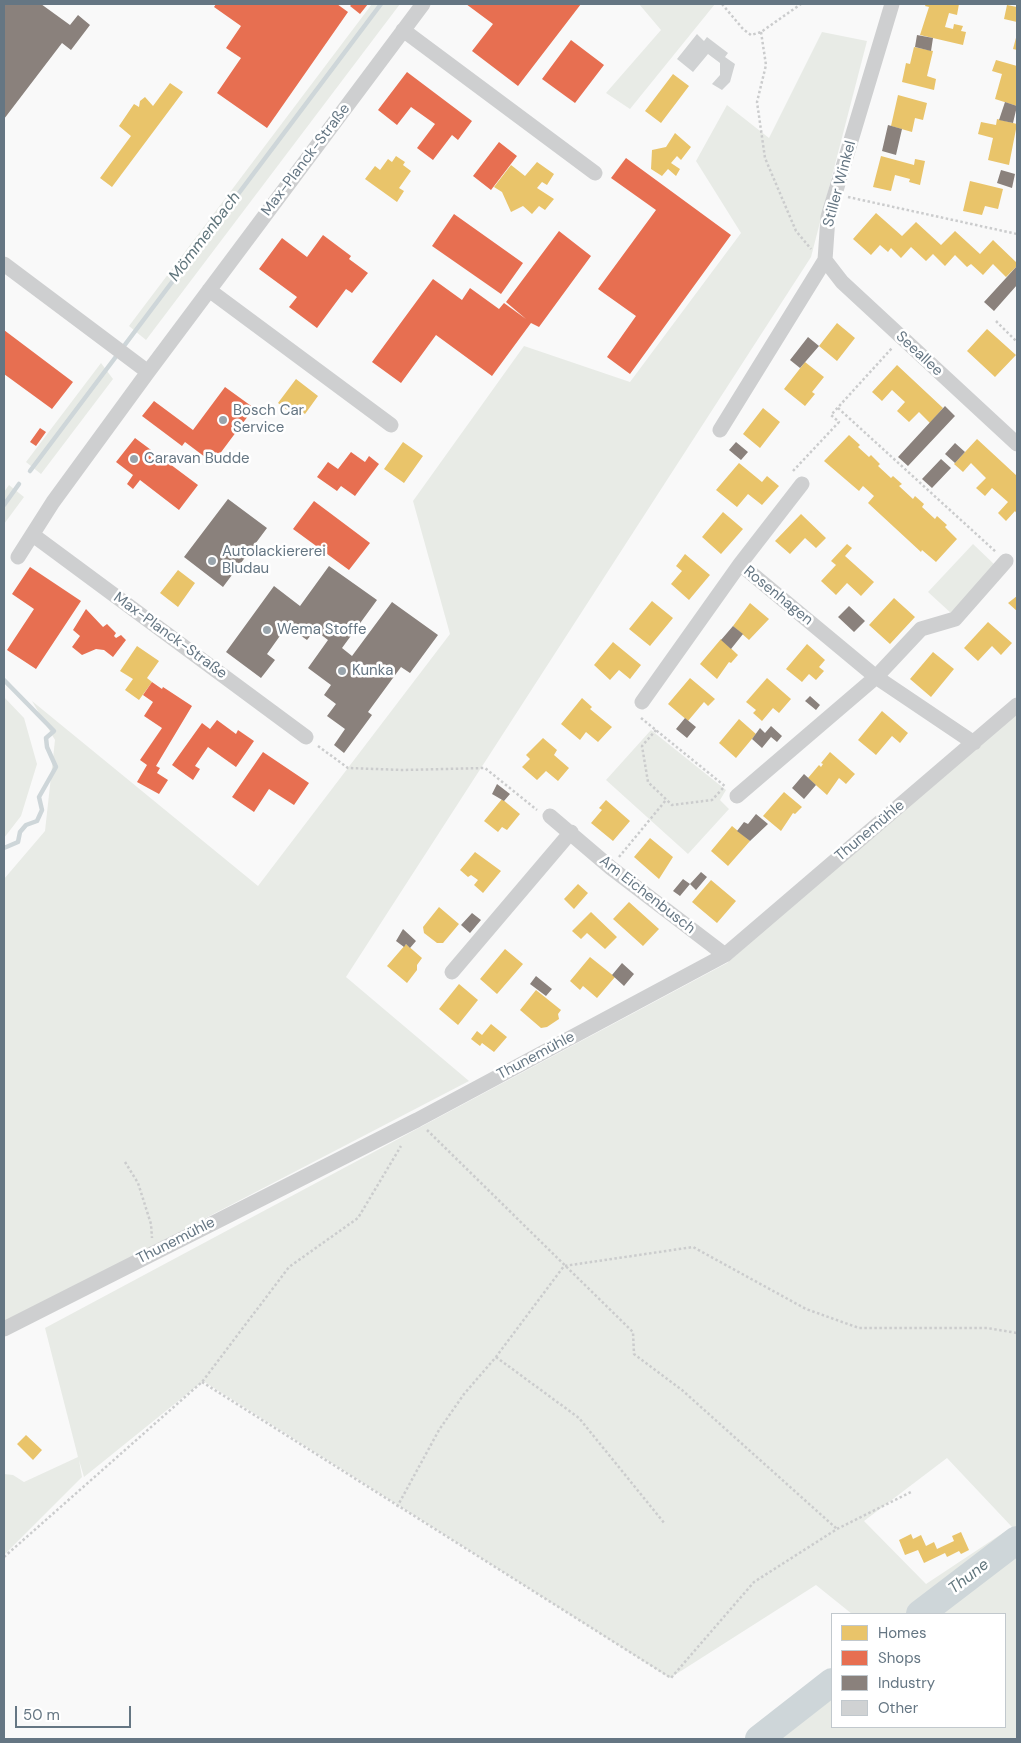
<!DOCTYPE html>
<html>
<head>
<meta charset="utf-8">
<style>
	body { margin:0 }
	#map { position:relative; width:1021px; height:1743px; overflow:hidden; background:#f9f9f9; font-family:"DM Sans",sans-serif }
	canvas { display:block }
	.frame { position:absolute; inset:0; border:5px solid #657683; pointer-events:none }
	.legend { position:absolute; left:831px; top:1613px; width:175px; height:115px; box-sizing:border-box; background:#fff; border:1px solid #c1c8cd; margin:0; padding:6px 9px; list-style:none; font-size:15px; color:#657683 }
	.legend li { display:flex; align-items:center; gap:10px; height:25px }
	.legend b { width:25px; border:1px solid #c1c8cd }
	.scale { position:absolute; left:15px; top:1706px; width:116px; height:22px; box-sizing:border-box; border:2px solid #657683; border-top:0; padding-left:6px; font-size:15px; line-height:18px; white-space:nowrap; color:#657683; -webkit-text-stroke:4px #fff; paint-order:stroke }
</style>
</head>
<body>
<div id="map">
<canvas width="1021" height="1743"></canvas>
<div class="frame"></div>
<ul class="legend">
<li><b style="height:14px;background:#e9c46a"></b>Homes</li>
<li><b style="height:14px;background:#e76f51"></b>Shops</li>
<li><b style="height:14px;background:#8a817c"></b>Industry</li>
<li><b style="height:14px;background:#d0d2d3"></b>Other</li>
</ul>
<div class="scale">50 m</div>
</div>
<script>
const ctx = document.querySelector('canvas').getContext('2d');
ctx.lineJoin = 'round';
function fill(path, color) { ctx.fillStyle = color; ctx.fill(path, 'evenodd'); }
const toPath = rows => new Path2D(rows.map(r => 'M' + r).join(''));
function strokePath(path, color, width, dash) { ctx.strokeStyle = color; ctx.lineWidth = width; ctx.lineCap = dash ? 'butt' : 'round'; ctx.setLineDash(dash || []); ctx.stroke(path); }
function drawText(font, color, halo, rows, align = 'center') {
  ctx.font = font + ' "DM Sans",sans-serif'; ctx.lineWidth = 5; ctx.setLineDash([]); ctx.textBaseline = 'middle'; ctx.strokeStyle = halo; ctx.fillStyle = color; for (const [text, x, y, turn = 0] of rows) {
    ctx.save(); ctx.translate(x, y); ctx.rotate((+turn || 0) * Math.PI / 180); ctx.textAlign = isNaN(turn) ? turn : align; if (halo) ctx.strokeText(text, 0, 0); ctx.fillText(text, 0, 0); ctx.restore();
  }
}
const green = toPath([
	[372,4,400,4,146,340,129,326],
	[639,4,715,4,630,109,606,93,661,30],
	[822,32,867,41,811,257,346,977,469,1081,4,1323,4,879,45,831,55,740,32,701,258,886,450,634,413,501,524,346,630,382,741,233,696,161,727,105,769,138],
	[101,363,113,379,41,474,26,462],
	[9,485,24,497,4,524,4,492],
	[973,544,996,566,952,614,928,592],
	[4,697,24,718,37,764,21,816,4,838],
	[1017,708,1017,1739,779,1739,832,1698,832,1727,1005,1727,1005,1614,852,1614,816,1585,670,1678,203,1381,84,1477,79,1460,82,1477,4,1555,4,1474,13,1475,24,1482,78,1457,45,1328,727,963],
	[947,1458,1012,1527,926,1584,864,1521],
	[651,730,726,790,720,800,729,809,688,854,606,780]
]);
const homes = toPath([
	[926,4,959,4,957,15,949,13,945,27,953,29,954,24,963,26,961,31,966,32,963,45,920,35,929,7,925,6],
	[1007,5,1017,7,1017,22,1004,19],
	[1017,34,1017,50,1013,49],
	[914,47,933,51,927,76,936,79,934,90,902,82,906,63,910,64],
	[996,60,1017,66,1017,106,995,99,1002,74,992,71],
	[673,74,689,86,661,123,645,111],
	[170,83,183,92,112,187,100,178,131,136,119,126,134,104,139,107,140,101,145,97,153,106],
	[898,95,927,103,923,120,915,118,912,132,891,126],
	[997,119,1017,124,1009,165,988,160,993,138,978,134,981,122,996,125],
	[675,133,691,147,681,160,677,156,671,163,680,169,676,176,668,169,662,176,651,169,652,150,666,147],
	[396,156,405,162,403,165,411,171,399,188,404,191,397,202,365,179,375,166,380,170,388,159,392,162],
	[881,156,914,165,915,159,925,161,920,185,909,182,910,179,895,175,891,191,873,187],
	[537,162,554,174,547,185,542,182,537,188,554,199,545,210,539,206,532,214,523,206,511,212,502,192,494,187,511,165,525,176],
	[970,181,1003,189,998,209,985,206,982,215,963,211],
	[876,213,902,236,916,222,941,245,955,231,980,254,993,240,1017,263,1017,266,1006,277,993,264,983,275,971,264,967,267,955,255,945,266,933,254,926,261,911,247,901,258,891,248,888,252,880,245,871,255,853,239],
	[837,323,855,338,837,361,819,346],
	[987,329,1016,355,995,377,967,351],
	[805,362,824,377,812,392,815,394,805,406,784,389],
	[897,365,943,408,930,423,919,412,909,422,897,411,905,402,892,390,882,401,872,392],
	[296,379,318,396,305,414,294,406,290,412,278,403],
	[763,408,780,422,760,448,743,434],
	[849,435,860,445,858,447,869,457,871,455,880,464,878,466,891,478,893,476,902,484,899,486,913,499,915,496,924,504,922,507,935,519,937,516,947,525,945,527,957,539,936,562,922,550,921,552,868,503,874,496,863,486,859,491,824,461],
	[977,439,1017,476,1017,514,1015,511,1006,521,998,513,1008,502,992,488,985,496,976,488,986,478,971,463,963,472,954,464],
	[403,442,423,456,404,483,384,469],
	[739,463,762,482,767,476,779,486,762,505,748,494,737,507,716,490],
	[723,512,743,529,721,554,702,537],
	[801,514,826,538,816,548,805,538,790,554,775,541],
	[847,544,852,548,845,556,874,582,861,596,847,583,836,595,821,581,836,565,831,561],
	[685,554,710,575,689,600,671,584,682,571,676,566],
	[178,570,195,583,178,607,160,593],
	[1017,596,1017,611,1008,603],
	[894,598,915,617,890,644,869,625],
	[652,601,673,618,650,646,629,629],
	[750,603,769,619,749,640,733,626],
	[988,622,1012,643,1001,655,992,646,978,661,964,648],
	[721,639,738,655,731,663,729,662,717,679,700,664],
	[613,642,641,665,630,679,619,670,610,680,594,665],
	[807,644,825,660,819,667,824,671,816,680,809,674,802,682,786,669],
	[137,646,159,661,147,678,152,682,139,700,125,690,133,679,120,671],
	[933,652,954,669,931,697,910,679],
	[690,678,715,699,708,706,704,702,688,721,668,704],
	[767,678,791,699,779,713,773,708,762,721,753,713,756,710,746,702],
	[582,698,592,707,590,709,612,727,598,742,586,732,580,740,561,724],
	[882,711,908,733,900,743,892,736,876,755,858,740],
	[739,719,756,734,736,758,719,743],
	[543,738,557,750,554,755,569,768,558,781,546,771,537,780,522,767,530,759,526,755],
	[830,752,855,774,846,784,839,778,827,795,808,778,819,765,821,767,823,764,821,763],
	[784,792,802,807,795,814,793,813,781,831,763,816],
	[502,799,520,814,507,830,502,827,498,832,484,821],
	[606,800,630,821,613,841,591,823,602,810,599,808],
	[732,826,750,841,728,866,711,851],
	[650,838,673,857,659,879,634,857],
	[475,852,501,871,483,893,474,885,478,880,471,875,468,877,460,870],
	[711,880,736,901,717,923,692,902],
	[578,884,588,893,574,909,564,899],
	[629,902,659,929,643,946,613,919],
	[439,907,459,924,443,943,437,943,424,933,423,927],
	[591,912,617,937,605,949,587,933,581,939,572,931],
	[406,944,422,958,417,965,417,970,407,983,387,966],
	[505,949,523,964,497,994,480,979],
	[590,957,615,977,597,998,583,986,580,990,570,981],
	[459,984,478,1000,458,1025,439,1009],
	[536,990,561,1010,558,1014,559,1019,547,1027,541,1028,520,1010],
	[491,1024,507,1037,494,1052,482,1043,480,1046,471,1039,477,1031,482,1035],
	[26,1435,42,1450,33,1460,17,1444],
	[961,1532,969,1550,961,1554,959,1551,947,1557,945,1553,924,1563,918,1550,905,1555,899,1540,911,1534,913,1539,921,1535,926,1546,934,1542,937,1549,954,1541,952,1536]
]);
const shops = toPath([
	[216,4,337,4,348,12,267,128,217,93,241,58,226,48,241,26,214,7],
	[352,4,368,4,360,14,350,6],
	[466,4,581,4,518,86,472,51,493,24],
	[571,40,604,65,575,103,542,79],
	[407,72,472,121,458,140,452,135,433,160,417,148,435,124,411,107,397,125,378,110],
	[499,142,517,156,491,190,473,176],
	[626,158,731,235,630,374,607,357,636,316,598,289,656,210,611,178],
	[454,214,523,263,501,294,432,246],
	[559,231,591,256,539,327,531,323,492,376,436,335,401,383,372,362,433,279,462,300,470,288,499,309,504,303,526,319,506,302],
	[323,235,351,256,349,259,368,273,352,293,346,289,317,328,289,307,297,297,259,269,282,238,307,257],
	[4,330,73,382,52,409,4,374],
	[225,387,254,408,213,463,185,442,182,446,142,416,154,401,193,430],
	[40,428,46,432,36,446,30,442],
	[135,438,198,485,179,510,140,480,133,489,127,484,133,475,116,462],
	[351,452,365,462,369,456,379,464,355,496,341,486,337,491,317,477,328,462,338,469],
	[314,501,370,543,349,570,293,529],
	[30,567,81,601,36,669,7,650,34,609,12,594],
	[86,609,103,627,107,624,116,633,114,636,116,638,121,635,126,640,113,657,104,650,96,649,82,655,72,647,80,636,73,630],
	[152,682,162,689,163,687,192,706,156,766,160,768,157,773,168,780,159,794,137,782,147,765,140,760,162,728,144,716,153,702,143,695],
	[217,720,236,734,238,730,254,741,236,767,208,747,195,766,200,769,193,780,172,765,202,723,210,729],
	[263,752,309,783,294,805,269,789,254,812,232,797]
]);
const industry = toPath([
	[4,4,41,4,70,25,78,15,90,25,71,50,62,43,4,119],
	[917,35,933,38,931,51,915,47],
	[1005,102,1017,106,1013,123,999,120],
	[888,125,902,129,896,155,882,151],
	[1001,170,1015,174,1012,188,997,183],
	[1017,266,1017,285,994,311,984,302],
	[808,337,819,346,800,368,790,360],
	[945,406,955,416,908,466,898,457],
	[736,442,748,452,741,460,729,450],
	[955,443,965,452,955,463,945,454],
	[941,459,951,468,932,488,922,479],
	[228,499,267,528,223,587,184,557],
	[329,566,377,600,342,648,352,656,392,602,438,635,410,673,401,667,368,712,372,715,344,753,334,745,345,729,327,716,336,704,324,695,331,685,308,668,328,640,315,630,307,640,287,626,267,654,275,660,261,678,226,652,274,586,300,606],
	[849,606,865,621,854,632,838,617],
	[733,626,743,634,731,649,721,640],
	[810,696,820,705,816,710,805,701],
	[685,718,696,727,687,738,676,729],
	[771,726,782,736,777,742,771,737,762,748,752,739,760,728,765,733],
	[804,774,816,785,804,799,792,788],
	[497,784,510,794,504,801,492,794],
	[756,814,768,824,750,841,737,831,744,822,748,824],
	[701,872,707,877,696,890,690,884],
	[683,879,690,884,680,896,673,891],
	[472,913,481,920,470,933,461,925],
	[403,929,416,941,410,948,406,944,404,947,396,941],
	[622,963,634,974,624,986,612,975],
	[536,976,552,989,546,996,530,984]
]);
const stream = toPath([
	[30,471,381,4],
	[4,505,19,484],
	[4,680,54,731,46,738,47,747,56,767,39,797,42,810,37,821,26,825,20,832,18,842,4,848]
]);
const river = toPath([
	[920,1614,1017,1540],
	[759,1739,832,1682]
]);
const building = toPath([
	[697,34,704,41,707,37,728,53,725,57,735,64,730,82,722,90,712,84,720,75,720,63,708,54,693,72,677,59]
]);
const path = toPath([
	[722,4,743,29,751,35,761,32,801,4],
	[761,32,766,65,757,102,765,158,796,231,811,249],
	[848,197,1017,234],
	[996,321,1017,342],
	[838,408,996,552],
	[793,471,839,422,831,415,892,348],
	[641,718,726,787],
	[656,730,642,746,648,782,672,805,712,800,724,787],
	[318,746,348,768,403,770,485,768,537,810],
	[619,857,666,800],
	[427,1130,633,1332,634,1354,682,1390,837,1529],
	[125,1162,138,1183,151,1224,152,1238],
	[496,1357,579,1418,665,1524],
	[202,1382,671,1678,754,1582,837,1529,913,1491],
	[397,1507,439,1430,464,1394,496,1357,564,1266,693,1247,806,1309,859,1328,987,1328,1017,1333],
	[4,1557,202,1382,289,1267,358,1218,401,1146]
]);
const minor = toPath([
	[403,30,595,173],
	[825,260,842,282,1017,444],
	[4,264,148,372],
	[209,290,391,425],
	[720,430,825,260,828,217,892,4],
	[33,535,306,737],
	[18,557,53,502,148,372,423,4],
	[740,564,876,677,974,743],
	[642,702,740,564,802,484],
	[737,796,876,677,921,629,955,619,1006,561],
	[550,816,611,868,725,955],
	[452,972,571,832],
	[4,1329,417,1120,725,955,1017,705]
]);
const markers = [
	[223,420,5,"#99a4ac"],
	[134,459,5,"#99a4ac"],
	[212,561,5,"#99a4ac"],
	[267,630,5,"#99a4ac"],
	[342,671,5,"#99a4ac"]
];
const streetNames = [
	["Max-Planck-Straße",306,160,-53],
	["Stiller Winkel",840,184,-75],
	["Seeallee",919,354,43],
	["Rosenhagen",778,596,39],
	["Max-Planck-Straße",170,636,36],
	["Thunemühle",870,831,-40],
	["Am Eichenbusch",647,895,38],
	["Thunemühle",536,1056,-28],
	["Thunemühle",176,1241,-27]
];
const poiNames = [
	["Bosch Car",233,411],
	["Service",233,428],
	["Caravan Budde",144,459],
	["Autolackiererei",222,552],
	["Bludau",222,569],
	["Wema Stoffe",277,630],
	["Kunka",352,671]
];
const waterNames = [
	["Mömmenbach",205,237,-53],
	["Thune",969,1577,-38]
];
fill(green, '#e8ebe6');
fill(homes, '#e9c46a');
fill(shops, '#e76f51');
fill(industry, '#8a817c');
strokePath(stream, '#ced6d9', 4.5);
strokePath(river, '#ced6d9', 28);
fill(building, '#d0d2d3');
strokePath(path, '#cbcccd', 2.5, [2.5, 2.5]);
strokePath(minor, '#cecfd0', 15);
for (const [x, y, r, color] of markers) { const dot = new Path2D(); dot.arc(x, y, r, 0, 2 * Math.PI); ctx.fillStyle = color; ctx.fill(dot); strokePath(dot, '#fff', 2); }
drawText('15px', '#657683', '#fff', streetNames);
drawText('15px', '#657683', '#fff', poiNames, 'left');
drawText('italic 16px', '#60757c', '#fff', waterNames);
</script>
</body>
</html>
